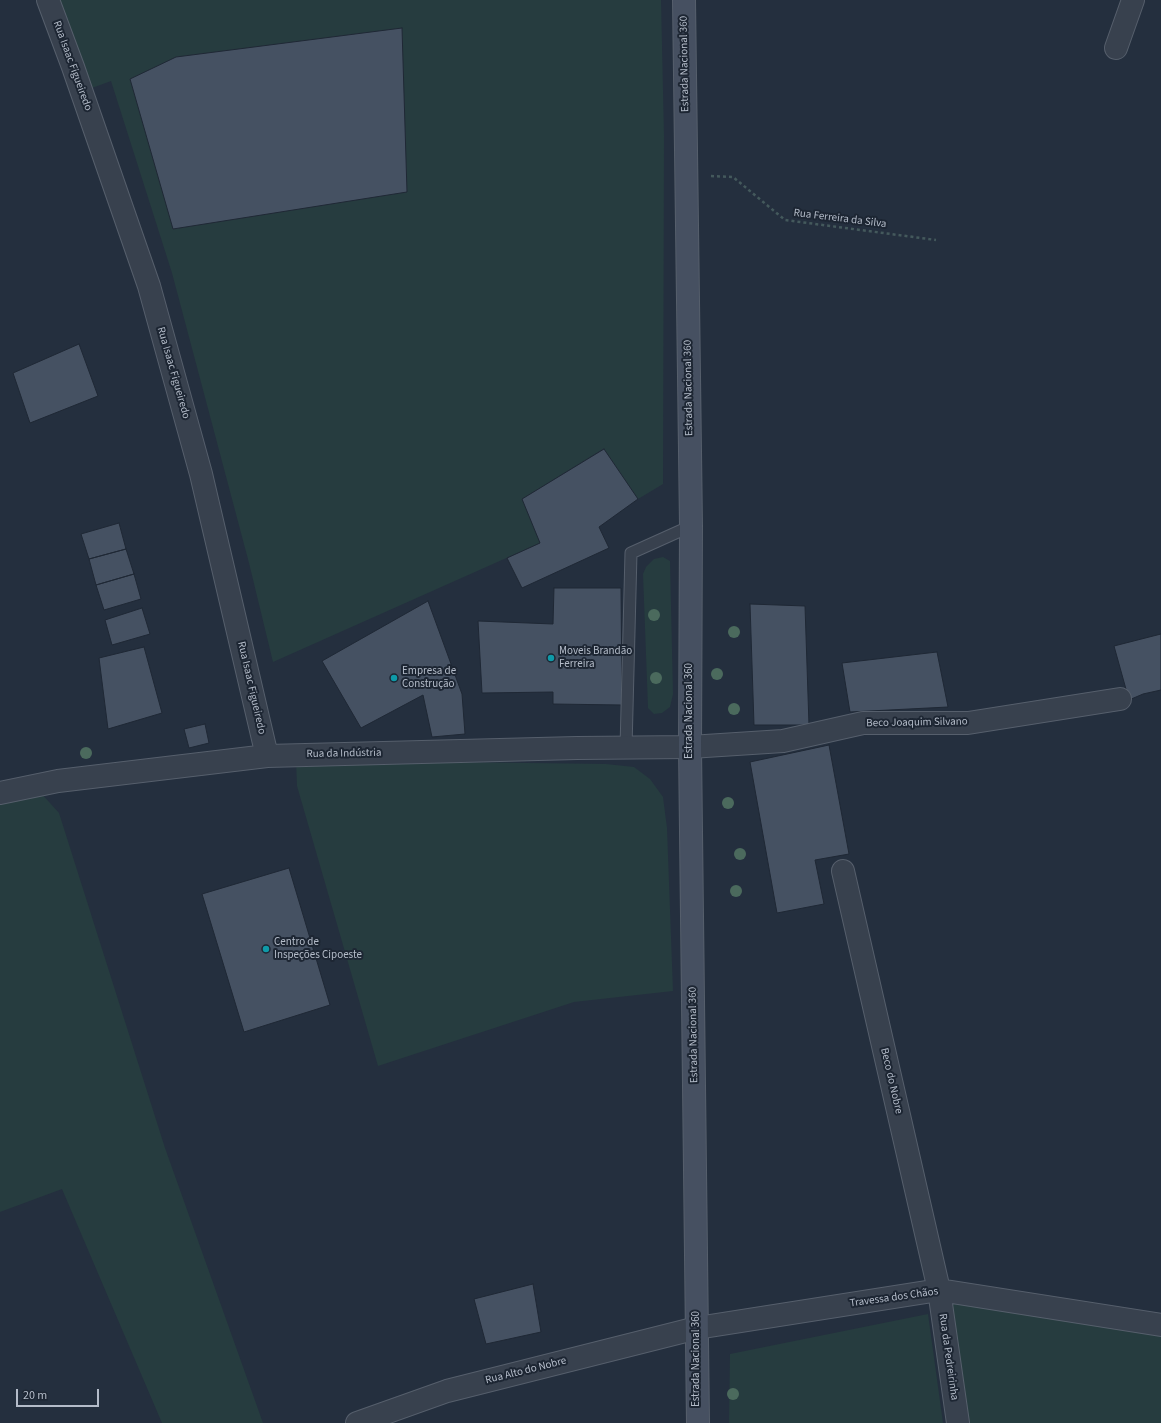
<!DOCTYPE html>
<html>
<head>
<meta charset="utf-8">
<style>
	body { margin:0 }
	#map { position:relative; width:1161px; height:1423px; overflow:hidden; background:#242f3e; font-family:"Source Sans 3",sans-serif }
	canvas { display:block }
	.scale { position:absolute; left:16px; top:1389px; width:83px; height:18px; box-sizing:border-box; border:2px solid #b4bcc9; border-top:0; padding-left:5px; font-size:12px; line-height:14px; white-space:nowrap; color:#b4bcc9; -webkit-text-stroke:3px #1d2633; paint-order:stroke }
</style>
</head>
<body>
<div id="map">
<canvas width="1161" height="1423"></canvas>
<div class="scale">20 m</div>
</div>
<script>
const ctx = document.querySelector('canvas').getContext('2d');
ctx.lineJoin = 'round';
function fill(path, color) { ctx.fillStyle = color; ctx.fill(path, 'evenodd'); }
const toPath = rows => new Path2D(rows.map(r => 'M' + r).join(''));
function strokePath(path, color, width, dash) { ctx.strokeStyle = color; ctx.lineWidth = width; ctx.lineCap = dash ? 'butt' : 'round'; ctx.setLineDash(dash || []); ctx.stroke(path); }
function drawText(font, color, halo, rows, align = 'center') {
  ctx.font = font + ' "Source Sans 3",sans-serif'; ctx.lineWidth = 4; ctx.setLineDash([]); ctx.textBaseline = 'middle'; ctx.strokeStyle = halo; ctx.fillStyle = color; for (const [text, x, y, turn = 0] of rows) {
    ctx.save(); ctx.translate(x, y); ctx.rotate((+turn || 0) * Math.PI / 180); ctx.textAlign = isNaN(turn) ? turn : align; if (halo) ctx.strokeText(text, 0, 0); ctx.fillText(text, 0, 0); ctx.restore();
  }
}
const green = toPath([
	[58,0,661,0,664,136,663,484,638,499,603,449,522,499,540,543,273,662,249,563,172,273,111,81,92,88],
	[663,557,670,561,673,694,670,707,662,713,654,714,648,708,643,574,646,567,654,559],
	[296,760,606,764,634,767,650,779,663,797,667,828,673,991,574,1002,378,1066,297,786],
	[40,792,59,813,165,1148,263,1423,162,1423,62,1189,0,1212,0,800],
	[939,1290,1161,1325,1161,1423,958,1423],
	[928,1314,943,1423,729,1423,730,1354]
]);
const building = toPath([
	[402,28,407,192,173,229,130,79,176,57,402,28],
	[79,344,98,396,30,423,13,373,79,344],
	[604,449,638,499,599,527,609,548,522,588,507,558,540,543,522,499,604,449],
	[119,523,126,549,89,559,81,534,119,523],
	[126,549,134,574,96,585,89,559,126,549],
	[134,574,141,599,104,610,96,585,134,574],
	[554,588,621,588,622,705,553,704,553,692,482,693,478,621,553,624,554,588],
	[428,601,462,694,465,734,432,737,423,695,361,728,322,661,428,601],
	[750,604,805,606,809,725,754,725,750,604],
	[142,608,150,634,112,645,105,620,142,608],
	[1161,634,1161,690,1143,694,1129,700,1114,646,1161,634],
	[144,647,162,713,108,729,99,658,144,647],
	[937,652,948,707,850,712,842,663,937,652],
	[205,724,209,743,189,748,184,729,205,724],
	[829,745,849,854,815,860,824,904,777,913,750,762,829,745],
	[289,868,330,1005,244,1032,202,894,289,868],
	[533,1284,541,1332,486,1344,474,1299,533,1284]
]);
const path = toPath([
	[711,176,733,177,785,220,936,240]
]);
const lane = toPath([
	[626,748,631,553,691,526]
]);
const street = toPath([
	[48,0,73,67,149,286,201,474,267,756],
	[1116,48,1133,0],
	[0,793,58,781,267,756,577,748,690,747,783,741,863,723,968,723,1120,699],
	[843,871,939,1290,958,1423],
	[357,1423,447,1391,697,1328,939,1290,1161,1325]
]);
const secondary = toPath([
	[684,0,691,526,690,747,698,1423]
]);
const trees = [
	[654,615],
	[734,632],
	[717,674],
	[656,678],
	[734,709],
	[86,753],
	[728,803],
	[740,854],
	[736,891],
	[733,1394]
];
const markers = [
	[551,658,4,"#0f9aa8"],
	[394,678,4,"#0f9aa8"],
	[266,949,4,"#0f9aa8"]
];
const streetNames = [
	["Estrada Nacional 360",685,64,-91],
	["Rua Isaac Figueiredo",72,66,70],
	["Rua Ferreira da Silva",840,219,7],
	["Rua Isaac Figueiredo",173,373,74],
	["Estrada Nacional 360",689,388,-91],
	["Rua Isaac Figueiredo",251,688,77],
	["Estrada Nacional 360",690,711,-90],
	["Beco Joaquim Silvano",917,723,-1],
	["Rua da Indústria",344,754,-1],
	["Estrada Nacional 360",694,1035,-91],
	["Beco do Nobre",891,1081,77],
	["Travessa dos Chãos",894,1298,-8],
	["Rua da Pedreirinha",948,1357,82],
	["Estrada Nacional 360",697,1359,-90],
	["Rua Alto do Nobre",526,1371,-14]
];
const poiNames = [
	["Moveis Brandão",559,652],
	["Ferreira",559,665],
	["Empresa de",402,672],
	["Construção",402,685],
	["Centro de",274,943],
	["Inspeções Cipoeste",274,956]
];
fill(green, '#263c3f');
fill(building, '#455162');
strokePath(building, '#1f2835', 1);
strokePath(lane, '#565f6c', 13);
strokePath(street, '#565f6c', 24);
strokePath(secondary, '#565f6c', 24);
strokePath(path, '#44595c', 2.5, [3, 3]);
strokePath(lane, '#38414e', 11);
strokePath(street, '#38414e', 22);
strokePath(secondary, '#465061', 22);
ctx.fillStyle = '#4b6a5d';
for (const [x, y] of trees) { ctx.beginPath(); ctx.arc(x, y, 6, 0, 2 * Math.PI); ctx.fill(); }
for (const [x, y, r, color] of markers) { const dot = new Path2D(); dot.arc(x, y, r, 0, 2 * Math.PI); ctx.fillStyle = color; ctx.fill(dot); strokePath(dot, '#1d2633', 1.5); }
drawText('11px', '#b4bcc9', '#1d2633', streetNames);
drawText('11px', '#b4bcc9', '#1d2633', poiNames, 'left');
</script>
</body>
</html>
